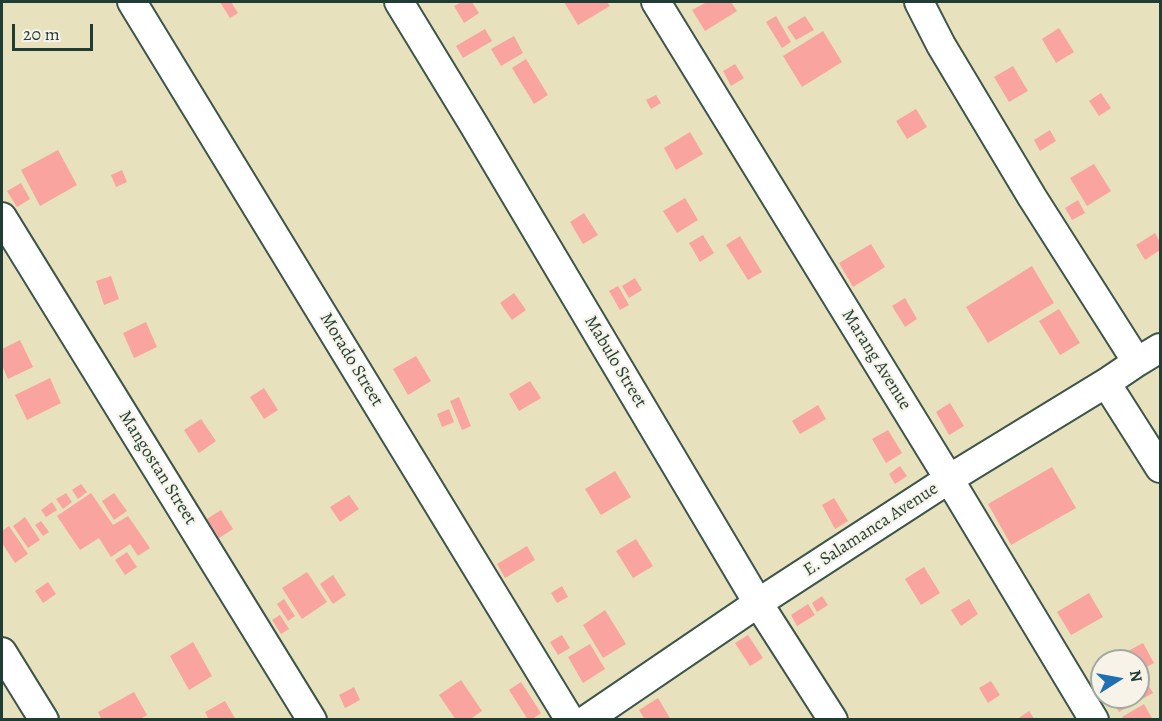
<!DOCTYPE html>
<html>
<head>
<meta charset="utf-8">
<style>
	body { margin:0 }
	#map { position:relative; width:1162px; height:721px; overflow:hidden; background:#e8e1bd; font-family:Alegreya,serif }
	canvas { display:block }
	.frame { position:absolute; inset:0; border:3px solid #1f3d34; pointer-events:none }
	.north { position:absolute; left:1090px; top:649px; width:60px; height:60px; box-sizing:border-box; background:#f7f3e8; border:2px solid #a1aaa0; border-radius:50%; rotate:79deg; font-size:16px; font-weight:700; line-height:24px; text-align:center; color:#1f3d34 }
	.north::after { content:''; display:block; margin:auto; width:21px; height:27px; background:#1f6fb2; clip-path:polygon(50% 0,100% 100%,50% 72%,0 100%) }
	.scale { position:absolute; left:12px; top:24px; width:81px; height:27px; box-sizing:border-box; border:3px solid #1f3d34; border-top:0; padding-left:8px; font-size:18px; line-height:21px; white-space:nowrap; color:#1f3d34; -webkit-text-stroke:4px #f7f3e8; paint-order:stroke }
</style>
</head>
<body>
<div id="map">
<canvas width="1162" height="721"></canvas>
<div class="frame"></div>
<div class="north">N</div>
<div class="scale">20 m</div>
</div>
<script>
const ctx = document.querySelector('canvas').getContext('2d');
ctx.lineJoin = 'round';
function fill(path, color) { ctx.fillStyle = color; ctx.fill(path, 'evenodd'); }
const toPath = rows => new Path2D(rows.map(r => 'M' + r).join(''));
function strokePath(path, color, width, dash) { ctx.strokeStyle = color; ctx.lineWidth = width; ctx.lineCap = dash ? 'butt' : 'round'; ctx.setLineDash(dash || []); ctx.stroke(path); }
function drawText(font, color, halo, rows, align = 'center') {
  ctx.font = font + ' Alegreya,serif'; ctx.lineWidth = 4.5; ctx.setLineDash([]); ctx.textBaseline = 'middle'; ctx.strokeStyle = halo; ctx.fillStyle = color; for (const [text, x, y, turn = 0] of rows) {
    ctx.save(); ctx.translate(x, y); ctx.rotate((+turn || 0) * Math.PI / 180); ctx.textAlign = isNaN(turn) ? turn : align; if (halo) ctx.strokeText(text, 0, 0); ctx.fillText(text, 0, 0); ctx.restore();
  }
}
const building = toPath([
	[220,2,231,2,238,13,230,18],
	[462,2,472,2,479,13,464,23,454,6],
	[564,2,607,2,610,6,578,25],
	[707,2,731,2,737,11,705,31,692,10],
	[776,16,791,42,782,48,766,22],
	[805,16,814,30,796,40,787,27],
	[1059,28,1074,52,1056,63,1042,39],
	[485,29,492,41,463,58,456,46],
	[823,31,842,62,802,87,783,56],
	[514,36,523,53,501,66,491,49],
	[526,59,548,95,534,104,512,68],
	[735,64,744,78,731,86,723,71],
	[1013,66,1028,91,1009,102,994,77],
	[1101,93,1111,108,1099,116,1089,101],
	[656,95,661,103,651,109,646,100],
	[916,109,927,127,907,139,896,121],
	[1050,130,1056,141,1040,151,1034,140],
	[690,132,703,154,676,170,664,148],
	[58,150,77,185,40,206,21,170],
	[1094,164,1111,191,1087,206,1070,178],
	[122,170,127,182,116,187,111,175],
	[21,183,30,199,17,207,7,191],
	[685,198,698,220,677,233,663,211],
	[1078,200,1085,213,1072,220,1065,208],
	[584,213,598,235,583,244,570,222],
	[1155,233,1160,242,1160,250,1145,260,1136,245],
	[703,235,714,253,700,262,689,243],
	[740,236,762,272,748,280,726,245],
	[871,244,885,267,853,287,839,263],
	[1032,266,1054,303,988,343,966,307],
	[111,276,119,299,104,305,96,281],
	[635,278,642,290,629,298,622,286],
	[618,286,629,305,620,310,609,291],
	[514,293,526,310,512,320,500,303],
	[905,298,917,319,905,327,892,306],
	[1059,309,1080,343,1060,355,1039,321],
	[146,322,157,347,134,358,123,333],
	[20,340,33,367,8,379,2,365,2,349],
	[416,356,431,381,408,395,393,369],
	[50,378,61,403,27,420,15,395],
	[530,381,541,398,519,411,509,394],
	[264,388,278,410,264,419,250,397],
	[459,397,471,426,462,430,450,401],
	[950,403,964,426,949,435,936,412],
	[818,405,826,419,800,434,792,421],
	[449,409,454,422,442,427,437,414],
	[201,419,216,441,199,453,184,430],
	[888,430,902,453,886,463,872,439],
	[900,466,907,476,895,484,889,474],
	[1052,467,1076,508,1011,545,988,504],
	[615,471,631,497,601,515,585,489],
	[81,484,87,492,78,499,72,490],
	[66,493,72,502,63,509,56,499],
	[91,493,113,525,128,516,150,548,138,556,130,544,111,557,99,538,80,550,57,516],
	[114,493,127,511,114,520,102,501],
	[349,495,359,509,340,522,330,507],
	[834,498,848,521,835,529,822,505],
	[52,502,57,510,46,517,41,510],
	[221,510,233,529,219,538,207,519],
	[25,517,40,540,28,548,13,526],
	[41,521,49,532,43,536,35,525],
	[9,526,28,554,15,563,2,543,2,531],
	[636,539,653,566,633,578,616,551],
	[527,546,535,560,505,578,497,564],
	[127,552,137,567,125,575,115,560],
	[924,567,940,593,921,605,905,579],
	[307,572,327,602,302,619,282,588],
	[333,575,346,595,333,604,320,584],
	[48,582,56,594,43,603,35,591],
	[562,586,568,597,557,603,551,593],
	[1089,593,1103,617,1071,635,1057,612],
	[822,596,828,605,817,612,812,603],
	[284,599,295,616,288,621,277,604],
	[969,599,978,614,961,626,951,610],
	[808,604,815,615,797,626,791,615],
	[605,610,626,644,603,658,583,625],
	[280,615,289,629,281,634,272,620],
	[562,635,570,648,558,655,550,642],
	[748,635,763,658,750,666,735,643],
	[193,642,212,676,189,690,170,656],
	[1143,643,1154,663,1139,671,1138,661,1134,661,1128,651],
	[590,644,605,669,583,683,568,657],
	[1142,674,1153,693,1119,712,1110,697,1138,697,1138,676],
	[461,680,482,711,469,720,456,720,439,695],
	[991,681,1000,695,988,703,979,688],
	[521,682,541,713,531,720,528,720,509,690],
	[354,687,360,700,345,708,339,695],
	[134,692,147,715,139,720,102,720,98,712],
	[658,698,671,720,645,720,639,710],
	[225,701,236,720,209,720,205,712],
	[1144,704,1153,720,1124,720,1122,717],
	[1029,711,1035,720,1016,720]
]);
const minor = toPath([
	[132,2,570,720],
	[399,2,474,125,758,603,833,720],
	[656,2,949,479,1094,720],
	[919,2,941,45,1032,197,1137,362],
	[2,217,312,720],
	[1106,383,1160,468],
	[2,652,44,720],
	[586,720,758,603,949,479,1106,383,1137,362,1160,348]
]);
const streetNames = [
	["Morado Street",351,360,59],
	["Marang Avenue",876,360,58],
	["Mabulo Street",615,362,59],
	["Mangostan Street",157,468,58],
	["E. Salamanca Avenue",871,530,-33]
];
fill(building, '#f9a49f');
strokePath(minor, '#3d5649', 32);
strokePath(minor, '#fff', 28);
drawText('18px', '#1f3d34', '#f7f3e8', streetNames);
</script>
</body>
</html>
